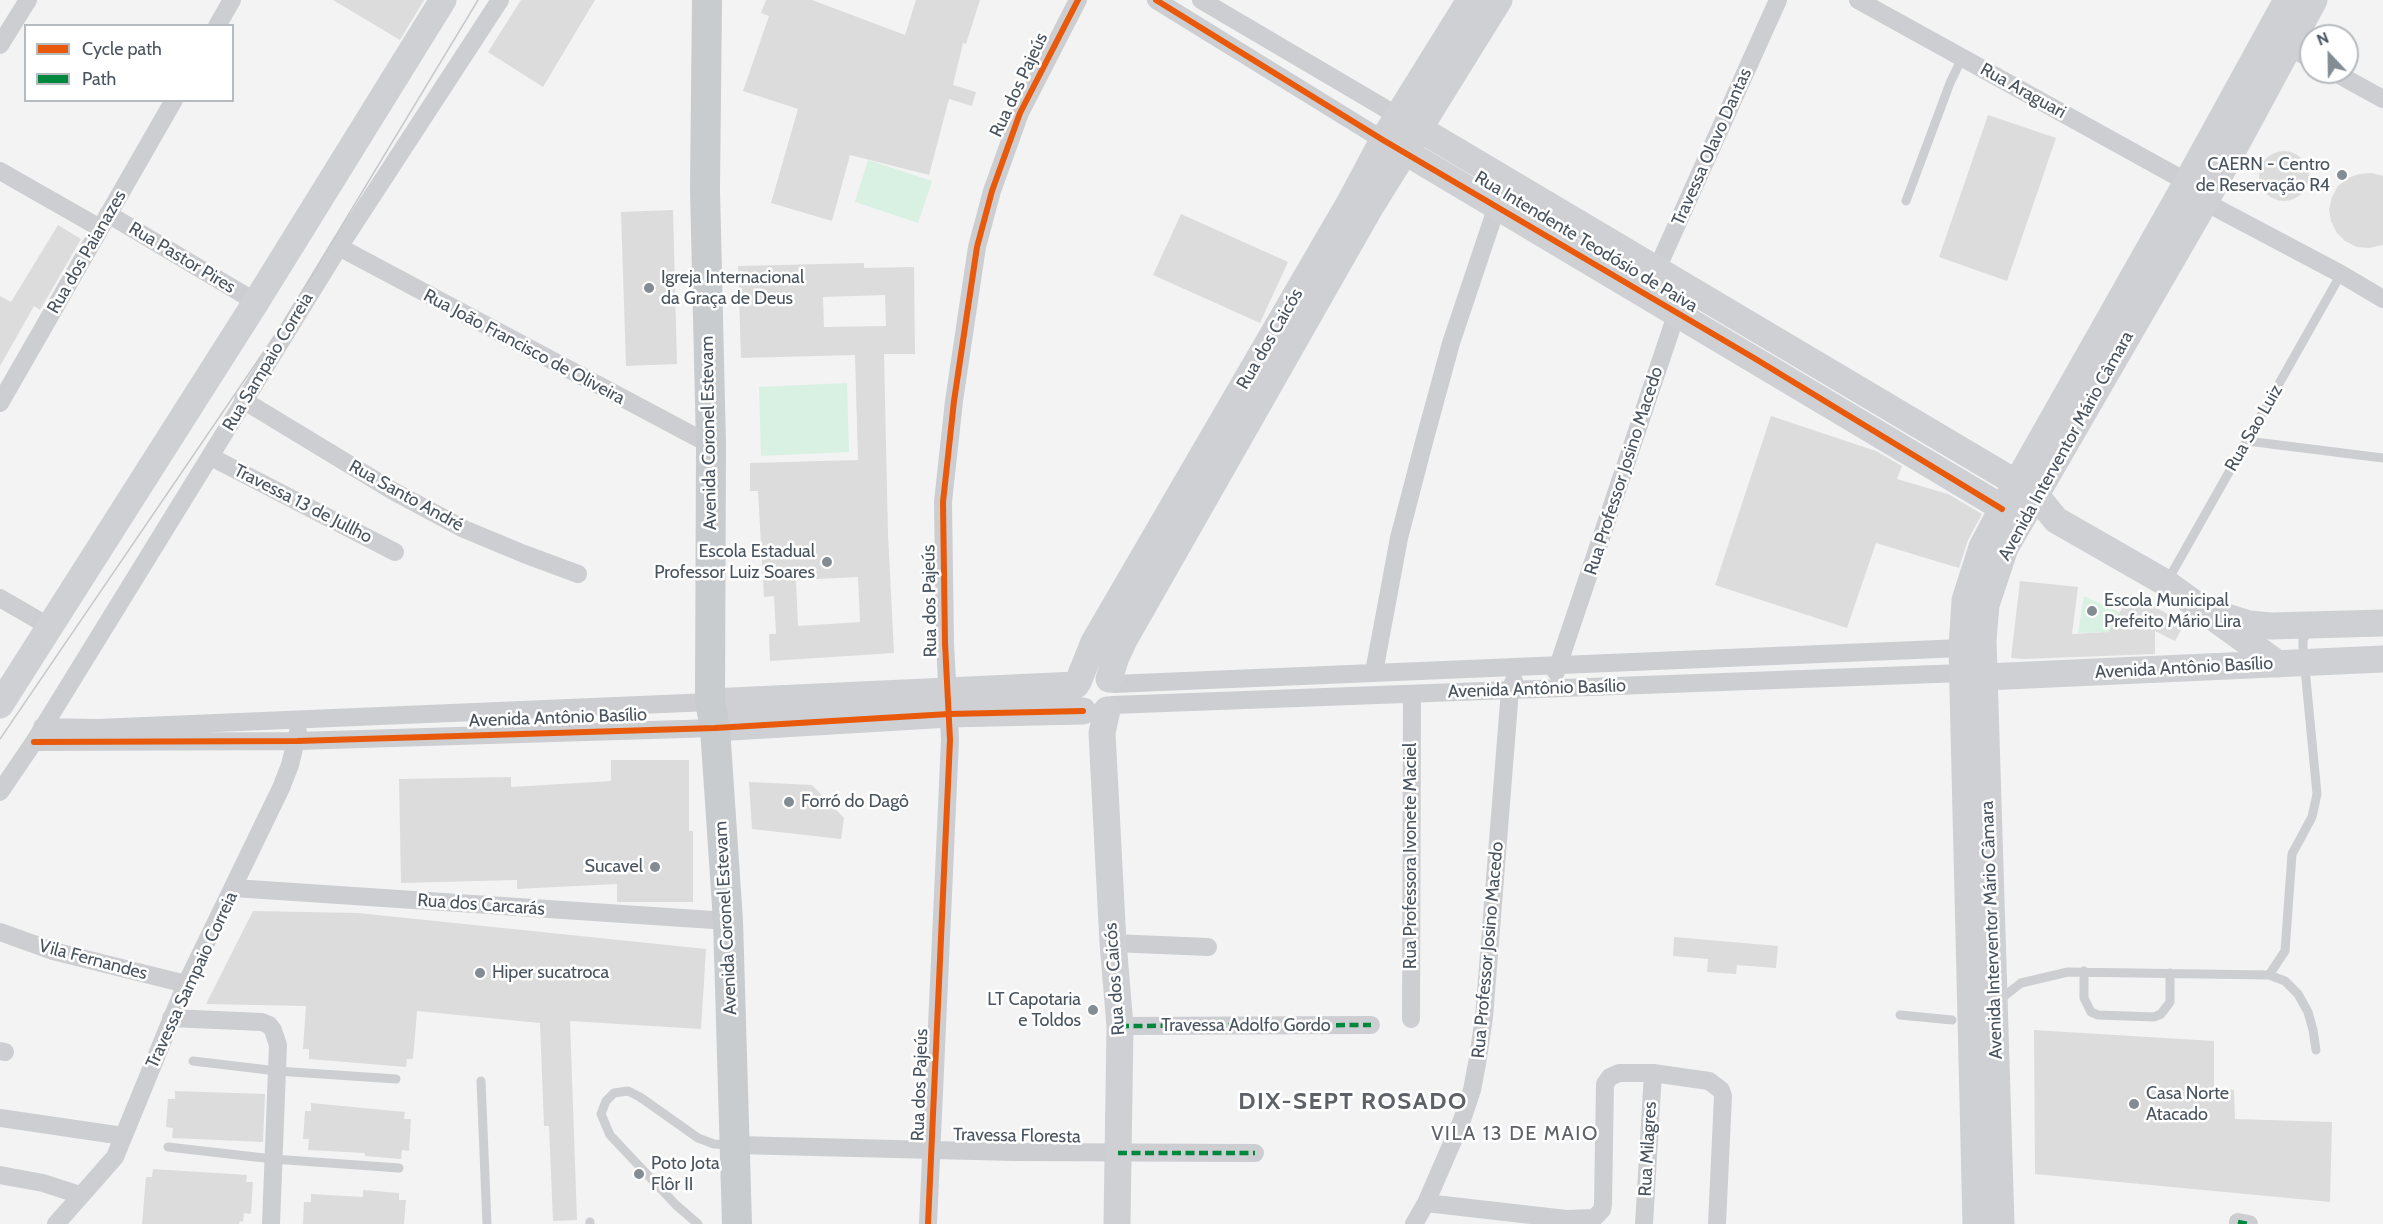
<!DOCTYPE html>
<html>
<head>
<meta charset="utf-8">
<style>
	body { margin:0 }
	#map { position:relative; width:2383px; height:1224px; overflow:hidden; background:#f3f3f3; font-family:Cabin,sans-serif }
	canvas { display:block }
	.legend { position:absolute; left:24px; top:24px; width:210px; height:78px; box-sizing:border-box; background:#fff; border:2px solid #b6bbbf; margin:0; padding:8px 10px; list-style:none; font-size:18px; color:#49545f }
	.legend li { display:flex; align-items:center; gap:12px; height:30px }
	.legend b { width:30px; border:2px solid #b6bbbf }
	.north { position:absolute; left:2299px; top:24px; width:60px; height:60px; box-sizing:border-box; background:#fff; border:2px solid #b6bbbf; border-radius:50%; rotate:338deg; font-size:16px; font-weight:700; line-height:24px; text-align:center; color:#49545f }
	.north::after { content:''; display:block; margin:auto; width:21px; height:27px; background:#848c93; clip-path:polygon(50% 0,100% 100%,50% 72%,0 100%) }
</style>
</head>
<body>
<div id="map">
<canvas width="2383" height="1224"></canvas>
<ul class="legend">
<li><b style="height:8px;background:#e8590c"></b>Cycle path</li>
<li><b style="height:8px;background:#00873e"></b>Path</li>
</ul>
<div class="north">N</div>
</div>
<script>
const ctx = document.querySelector('canvas').getContext('2d');
ctx.lineJoin = 'round';
function fill(path, color) { ctx.fillStyle = color; ctx.fill(path, 'evenodd'); }
const toPath = rows => new Path2D(rows.map(r => 'M' + r).join(''));
function strokePath(path, color, width, dash) { ctx.strokeStyle = color; ctx.lineWidth = width; ctx.lineCap = dash ? 'butt' : 'round'; ctx.setLineDash(dash || []); ctx.stroke(path); }
function drawText(font, color, halo, rows, align = 'center') {
  ctx.font = font + ' Cabin,sans-serif'; ctx.lineWidth = 5; ctx.setLineDash([]); ctx.textBaseline = 'middle'; ctx.strokeStyle = halo; ctx.fillStyle = color; for (const [text, x, y, turn = 0] of rows) {
    ctx.save(); ctx.translate(x, y); ctx.rotate((+turn || 0) * Math.PI / 180); ctx.textAlign = isNaN(turn) ? turn : align; if (halo) ctx.strokeText(text, 0, 0); ctx.fillText(text, 0, 0); ctx.restore();
  }
}
const green = toPath([
	[868,160,932,181,918,223,855,202],
	[847,383,849,452,761,456,759,387],
	[2084,596,2121,613,2145,631,2078,633]
]);
const building = toPath([
	[333,0,424,0,400,40],
	[521,0,595,0,543,87,488,52],
	[766,0,812,0,905,35,916,0,980,0,966,44,963,43,953,85,976,92,972,106,949,99,929,175,850,155,832,221,771,203,798,109,743,91,769,16,761,13],
	[1988,115,2056,138,2007,281,1939,257],
	'2259 176a25 25 0 1 1 50 0a25 25 0 1 1-50 0Z',
	[2372,173,2383,176,2383,245,2369,248,2357,247,2345,241,2337,233,2331,221,2329,209,2332,197,2338,186,2348,178,2359,174],
	[673,210,677,364,626,366,621,212],
	[1181,214,1288,262,1260,323,1153,275],
	[58,225,81,239,40,310,34,306,0,366,0,296,11,302],
	[864,263,864,268,914,267,915,354,884,354,888,534,894,653,770,661,769,634,776,634,774,596,764,597,758,491,750,491,750,463,858,460,855,355,741,358,738,266],
	[885,295,886,326,824,327,823,297],
	[858,577,860,622,798,626,796,580],
	[1771,416,1876,451,1902,466,1897,479,1948,494,1982,514,1968,540,1959,568,1876,543,1847,628,1715,585],
	[2020,581,2078,587,2072,634,2109,632,2130,594,2185,623,2175,641,2155,631,2155,654,2024,659,2011,658],
	[611,760,689,760,689,831,693,831,693,902,617,902,617,884,517,889,517,880,401,883,399,779,511,777,511,787,611,781],
	[749,782,812,785,844,818,841,839,752,829],
	[253,911,358,913,706,949,701,1029,570,1021,577,1220,553,1221,549,1126,544,1126,540,1023,417,1011,413,1059,407,1059,406,1067,309,1059,309,1049,303,1049,306,1006,206,1004],
	[1674,937,1778,946,1776,968,1737,965,1736,974,1707,972,1708,959,1673,956],
	[2034,1030,2214,1041,2214,1089,2234,1090,2235,1119,2332,1122,2330,1202,2035,1174],
	[175,1091,265,1094,263,1142,172,1138,173,1128,166,1127,168,1099,175,1099],
	[311,1103,405,1112,404,1119,411,1119,409,1151,402,1150,401,1159,365,1156,365,1153,308,1150,309,1139,303,1139,305,1111,311,1111],
	[153,1169,247,1175,246,1182,253,1182,251,1214,244,1213,243,1222,240,1221,239,1224,142,1224,146,1177,152,1177],
	[363,1190,399,1193,399,1200,406,1200,404,1224,303,1224,304,1202,311,1202,311,1194,363,1197]
]);
const lane = toPath([
	[1906,201,1950,83,1962,58],
	[2247,441,2383,458],
	[2168,580,2341,274],
	[2084,971,2084,998,2091,1012,2098,1015,2154,1017,2161,1014,2170,1002,2170,973],
	[2269,975,2285,951,2292,854,2312,817,2317,794,2303,648,2303,640,2309,628],
	[1998,1001,2021,983,2068,972,2269,975,2285,981,2298,994,2308,1012,2313,1030,2316,1050],
	[1900,1015,1952,1020],
	[193,1061,277,1071,396,1079],
	[481,1081,487,1224],
	[168,1147,273,1159,399,1168],
	[590,1222,590,1224],
	[698,1224,676,1205,610,1135,601,1114,606,1101,614,1093,628,1091,640,1097,698,1138,714,1144,732,1145]
]);
const street = toPath([
	[1156,0,1383,140],
	[1201,0,1398,116],
	[1858,0,2187,182],
	[217,26,232,0],
	[0,45,28,0],
	[2289,47,2311,59],
	[2334,72,2383,99],
	[0,171,100,228],
	[2205,202,2341,274,2383,299],
	[108,214,256,302],
	[339,247,711,445],
	[1652,280,1778,0],
	[243,400,393,491,464,529,524,554,578,574],
	[0,403,174,100],
	[211,457,395,552],
	[0,598,50,627],
	[1374,672,1399,538,1424,442,1451,343,1500,197],
	[1556,672,1680,303],
	[1114,684,1962,648],
	[1112,705,1962,673],
	[42,727,98,728,710,702],
	[34,742,297,741,715,728],
	[0,792,34,742,339,247,500,0],
	[234,888,728,921],
	[0,932,53,951,186,984],
	[1113,943,1208,947],
	[171,1018,262,1022,269,1025,273,1030,278,1045,271,1224],
	[1411,1019,1412,694],
	[1120,1026,1371,1025],
	[0,1051,5,1052],
	[0,1118,123,1136],
	[736,1145,1014,1152,1255,1153],
	[0,1175,43,1183,80,1195],
	[1426,1203,1566,1219,1594,1218,1602,1210,1603,1204,1605,1084,1610,1077,1619,1073,1653,1073,1709,1081,1721,1090,1723,1096,1717,1224],
	[2238,1222,2249,1224],
	[56,1224,115,1157,186,984,281,788,290,765,298,732],
	[928,1224,950,740,945,643,943,502,954,401,977,247,992,191,1020,113,1078,0],
	[1414,1224,1426,1203,1462,1120,1472,1090,1478,1058,1484,1017,1510,690,1514,681],
	[1644,1224,1653,1073]
]);
const secondary = toPath([
	[1398,116,2035,494,2056,520,2166,583,2278,664],
	[1392,144,2016,516],
	[2221,615,2249,624,2271,626,2383,623],
	[1985,677,2383,659],
	[1109,679,1116,657,1125,638,1368,211,1499,0],
	[1078,682,1094,642,1350,202,1383,140,1470,0],
	[710,702,1076,685],
	[0,705,256,302,443,0],
	[1107,710,1102,733,1113,943,1120,1026,1117,1224],
	[715,728,949,714,1083,711],
	[1976,1224,1962,648,1965,600,1982,547,2002,509,2187,182,2287,0],
	[2001,1224,1983,640,1986,605,2005,548,2205,202,2314,0]
]);
const primary = toPath([
	[707,0,705,189,711,445,710,702,715,728,728,921,737,1224]
]);
const tram = toPath([
	[0,739,280,328,478,0]
]);
const quiet = toPath([
	[1120,1026,1371,1025],
	[1118,1153,1255,1153],
	[2238,1222,2249,1224]
]);
const cycleway = toPath([
	[1156,0,1383,140,1754,358,2002,509],
	[34,742,297,741,715,728,949,714,1083,711],
	[928,1224,950,740,945,643,943,502,954,401,977,247,992,191,1020,113,1078,0]
]);
const markers = [
	[2342,175,6,"#848c93"],
	[649,288,6,"#848c93"],
	[827,562,6,"#848c93"],
	[2092,611,6,"#848c93"],
	[789,802,6,"#848c93"],
	[655,867,6,"#848c93"],
	[480,973,6,"#848c93"],
	[1093,1010,6,"#848c93"],
	[2134,1104,6,"#848c93"],
	[639,1174,6,"#848c93"]
];
const streetNames = [
	["Rua dos Pajeús",1019,85,-65],
	["Rua Araguari",2023,91,29],
	["Travessa Olavo Dantas",1712,147,-66],
	["Rua Intendente Teodósio de Paiva",1586,242,31],
	["Rua dos Paianazes",87,252,-60],
	["Rua Pastor Pires",182,258,31],
	["Rua dos Caicós",1270,339,-60],
	["Rua João Francisco de Oliveira",524,347,28],
	["Rua Sampaio Correia",268,362,-59],
	["Rua Sao Luiz",2254,428,-60],
	["Avenida Coronel Estevam",709,433,-91],
	["Avenida Interventor Mário Câmara",2066,446,-61],
	["Rua Professor Josino Macedo",1624,471,-72],
	["Rua Santo André",406,496,29],
	["Travessa 13 de Jullho",303,504,27],
	["Rua dos Pajeús",930,601,-91],
	["Avenida Antônio Basílio",2184,668,-3],
	["Avenida Antônio Basílio",1537,689,-2],
	["Avenida Antônio Basílio",558,718,-2],
	["Rua Professora Ivonete Maciel",1411,856,-90],
	["Rua dos Carcarás",481,905,4],
	["Avenida Coronel Estevam",726,918,-93],
	["Avenida Interventor Mário Câmara",1992,930,-92],
	["Rua Professor Josino Macedo",1488,950,-85],
	["Vila Fernandes",93,960,15],
	["Rua dos Caicós",1115,979,-94],
	["Travessa Sampaio Correia",192,980,-65],
	["Travessa Adolfo Gordo",1246,1026],
	["Rua dos Pajeús",920,1085,-88],
	["Travessa Floresta",1017,1136,1],
	["Rua Milagres",1648,1149,-87]
];
const poiNames = [
	["CAERN - Centro",2330,165,"right"],
	["de Reservação R4",2330,186,"right"],
	["Igreja Internacional",661,278],
	["da Graça de Deus",661,299],
	["Escola Estadual",815,552,"right"],
	["Professor Luiz Soares",815,573,"right"],
	["Escola Municipal",2104,601],
	["Prefeito Mário Lira",2104,622],
	["Forró do Dagô",801,802],
	["Sucavel",643,867,"right"],
	["Hiper sucatroca",492,973],
	["LT Capotaria",1081,1000,"right"],
	["e Toldos",1081,1021,"right"],
	["Casa Norte",2146,1094],
	["Atacado",2146,1115],
	["Poto Jota",651,1164],
	["Flôr II",651,1185]
];
const neighbourhoodNames = [
	["VILA 13 DE MAIO",1515,1134]
];
const districtNames = [
	["DIX-SEPT ROSADO",1353,1102]
];
fill(green, '#d8f1e3');
fill(building, '#dcdcdd');
strokePath(lane, '#ccced1', 9);
strokePath(street, '#ccced1', 18);
strokePath(secondary, '#ced0d3', 27);
strokePath(primary, '#c8cccf', 30);
strokePath(tram, '#c7c8cb', 1.5);
strokePath(quiet, '#00873e', 4.5, [9, 4.5]);
strokePath(cycleway, '#e8590c', 6);
for (const [x, y, r, color] of markers) { const dot = new Path2D(); dot.arc(x, y, r, 0, 2 * Math.PI); ctx.fillStyle = color; ctx.fill(dot); strokePath(dot, '#fff', 2); }
drawText('18px', '#49545f', '#fff', streetNames);
drawText('18px', '#49545f', '#fff', poiNames, 'left');
ctx.letterSpacing = '1.5px';
drawText('20px', '#5e6267', '#fff', neighbourhoodNames);
ctx.letterSpacing = '0px';
ctx.letterSpacing = '1.5px';
drawText('bold 24px', '#5e6267', '#fff', districtNames);
ctx.letterSpacing = '0px';
</script>
</body>
</html>
